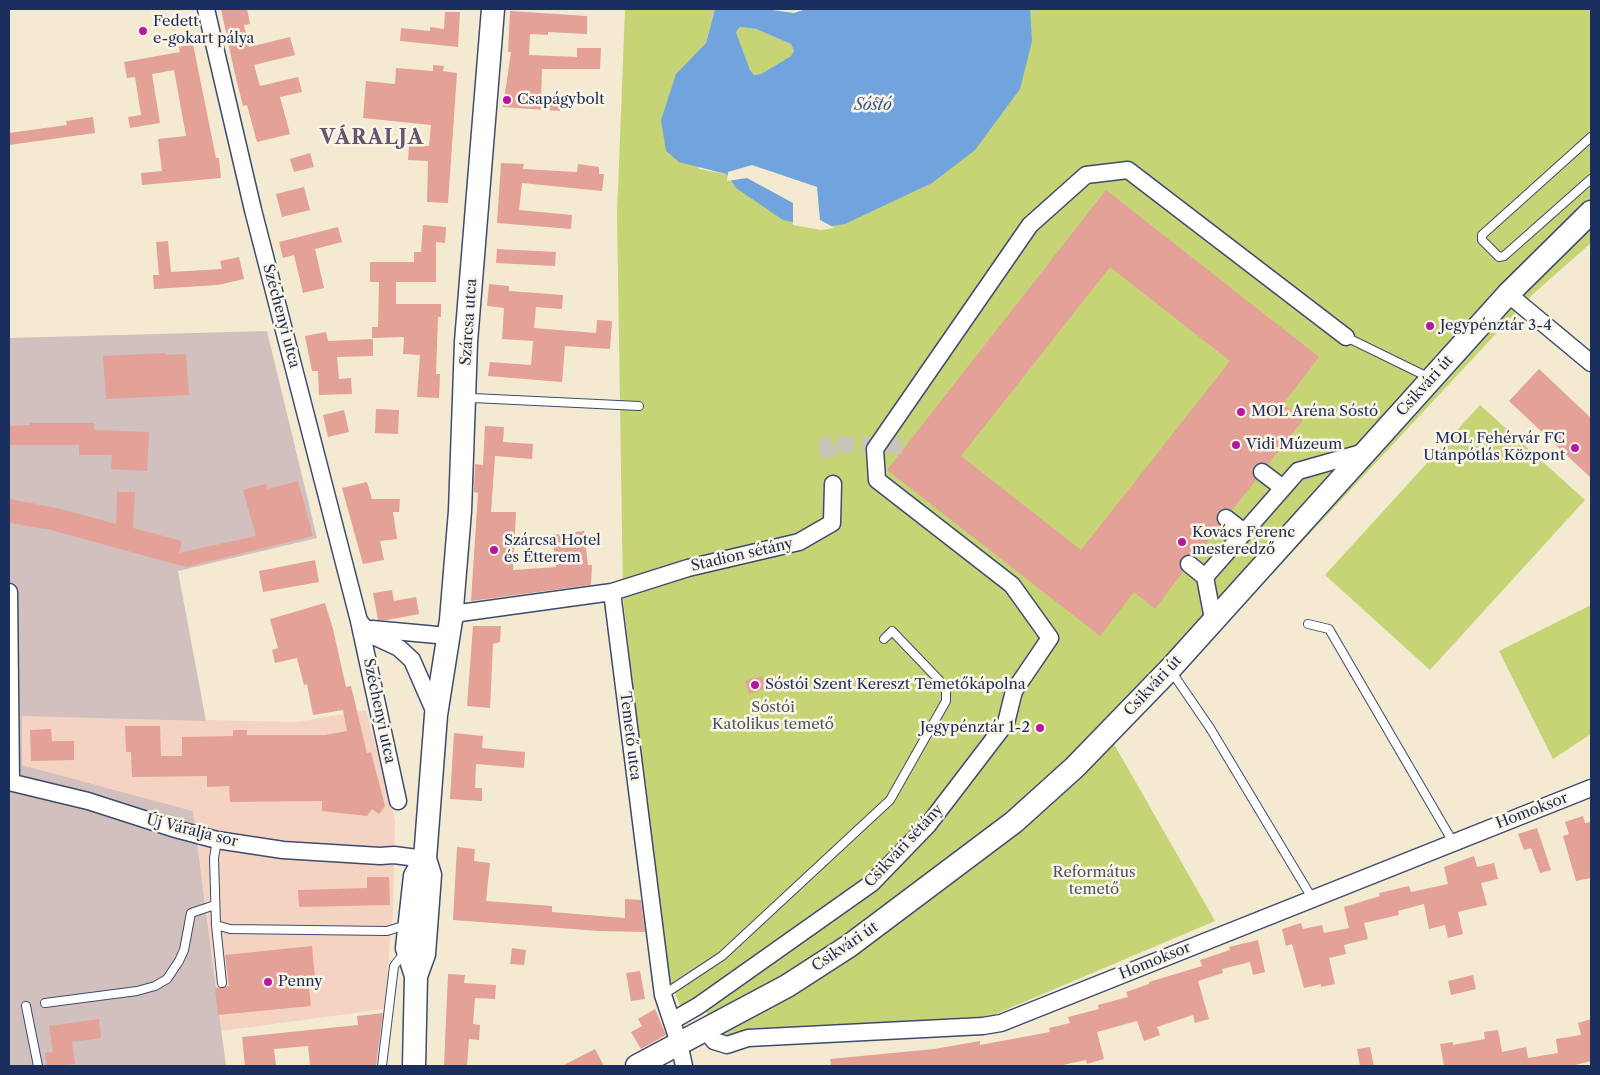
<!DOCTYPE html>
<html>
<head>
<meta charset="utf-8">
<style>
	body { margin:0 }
	#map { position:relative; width:1600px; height:1075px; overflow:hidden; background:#f4ead1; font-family:"Libre Caslon Text",serif }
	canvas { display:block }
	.frame { position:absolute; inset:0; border:10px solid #1b2f5e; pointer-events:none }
</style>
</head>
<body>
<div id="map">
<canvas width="1600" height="1075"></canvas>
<div class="frame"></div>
</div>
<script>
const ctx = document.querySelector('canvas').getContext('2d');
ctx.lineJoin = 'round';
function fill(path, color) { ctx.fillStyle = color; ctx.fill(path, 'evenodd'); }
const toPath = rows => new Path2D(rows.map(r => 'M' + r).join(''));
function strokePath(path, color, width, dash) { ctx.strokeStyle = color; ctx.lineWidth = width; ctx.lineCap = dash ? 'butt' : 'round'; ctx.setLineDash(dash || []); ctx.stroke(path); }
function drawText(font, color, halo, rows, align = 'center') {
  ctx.font = font + ' "Libre Caslon Text",serif'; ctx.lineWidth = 5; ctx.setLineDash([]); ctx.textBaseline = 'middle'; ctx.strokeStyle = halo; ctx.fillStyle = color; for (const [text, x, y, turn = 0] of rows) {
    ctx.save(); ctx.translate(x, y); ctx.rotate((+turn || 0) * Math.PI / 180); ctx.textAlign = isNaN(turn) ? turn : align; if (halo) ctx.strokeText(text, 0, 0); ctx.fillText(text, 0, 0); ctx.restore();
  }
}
const built = toPath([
	[366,710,395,820,393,912,384,1009,222,1031,193,811,22,765,22,716,297,722]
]);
const industrial = toPath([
	[267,331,317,538,178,571,206,721,22,716,22,765,193,811,226,1066,9,1066,9,338]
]);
const green = toPath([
	[625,9,715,9,706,43,676,75,699,169,726,174,736,188,882,9,1591,9,1591,243,1532,295,1114,744,1215,921,991,1016,795,1029,726,1038,706,1012,686,1021,665,968,623,597,617,214],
	[740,27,756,29,791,44,794,51,791,56,761,74,754,75,750,70,736,32],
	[1480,405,1585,500,1430,670,1325,575],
	[1591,605,1591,734,1553,759,1499,651]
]);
const water = toPath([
	[715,9,765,9,794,13,806,9,1030,9,1032,41,1020,89,975,150,932,183,845,224,821,228,783,220,736,188,726,174,679,162,666,151,661,120,676,74,706,43],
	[740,27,756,29,791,44,794,51,791,56,761,74,754,75,750,70,736,32]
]);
const pier = toPath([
	[752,165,817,187,820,220,835,228,821,230,793,225,793,203,747,178,727,181,728,172]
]);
const building = toPath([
	[221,9,247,9,250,24,244,25,249,47,290,37,295,55,254,65,260,86,298,77,302,92,280,97,290,134,257,142,247,105,243,106,234,70],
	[510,11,587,16,587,34,548,32,548,35,530,34,529,55,577,57,577,48,601,48,600,69,542,69,541,99,560,100,560,111,503,107,511,52,508,52],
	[445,12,460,12,458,47,400,41,401,28,430,31,430,27,444,29],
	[193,44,216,158,219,158,221,178,142,185,141,173,162,171,158,139,186,136,174,70,152,74,160,123,130,128,128,117,141,115,135,77,127,78,124,62,180,52,179,47],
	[433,65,444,66,443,71,457,73,448,203,427,202,428,161,408,160,409,146,429,146,431,125,363,118,366,81,395,84,396,68,433,71],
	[93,117,95,133,9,145,9,133,67,125,66,121],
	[310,153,314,167,294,172,290,159],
	[501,163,524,164,523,169,577,172,578,164,599,167,599,174,604,174,602,191,522,183,519,210,572,215,571,229,497,223],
	[304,187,310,210,282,217,276,194],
	[1106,190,1319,357,1283,404,1303,420,1268,464,1263,462,1254,466,1252,471,1256,480,1232,510,1227,508,1218,512,1216,517,1220,526,1196,557,1186,555,1181,558,1180,567,1183,572,1155,609,1134,592,1100,636,887,470],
	[1110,267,1230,361,1081,550,961,456],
	[423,225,446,227,445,243,436,242,436,282,396,282,396,304,441,304,441,317,438,317,436,374,440,374,439,398,417,397,420,355,403,354,404,337,372,338,372,327,378,327,379,282,370,282,370,262,414,262,414,252,421,252],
	[338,227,342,242,315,249,324,288,303,293,294,255,283,258,279,242],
	[168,241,171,272,222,269,220,261,239,257,244,279,218,285,154,289,153,275,159,275,156,242],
	[497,249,556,252,555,266,496,263],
	[489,284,509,286,509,291,563,295,562,309,536,307,534,328,596,333,597,320,612,321,610,349,565,346,562,382,488,376,490,362,531,365,533,341,502,339,504,308,487,306],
	[326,332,328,341,373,339,373,356,337,357,339,379,351,378,352,394,319,395,318,371,312,371,305,336],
	[166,353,166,355,186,354,189,395,106,399,103,356],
	[1539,369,1591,418,1591,478,1509,401],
	[376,409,399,410,398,434,375,433],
	[344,410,349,432,328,437,323,415],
	[30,423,94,423,94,430,149,432,147,471,111,469,112,455,79,455,79,445,9,445,9,426,30,425],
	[485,426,504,427,503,442,533,444,532,459,495,456,491,512,516,512,513,570,556,567,552,535,584,531,588,565,592,565,591,585,471,601,478,493,474,492,475,464,483,465],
	[298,481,313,536,186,567,51,530,9,523,9,499,57,508,116,524,117,492,135,492,133,528,182,541,179,553,256,536,243,490,266,484,267,489],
	[367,482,372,499,400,499,399,512,393,512,397,539,380,541,384,560,363,564,342,488],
	[315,560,319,582,263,592,259,571],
	[392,590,394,601,416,597,419,614,387,620,378,620,373,593],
	[325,603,333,629,346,687,351,686,367,753,371,752,385,806,379,814,372,809,367,816,322,811,322,801,230,802,229,786,207,787,207,776,132,777,131,752,126,752,125,726,160,726,161,756,182,756,182,737,233,736,233,730,247,730,247,735,325,735,347,731,343,710,313,715,307,684,304,685,297,658,275,663,272,650,278,648,270,619],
	[473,626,501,626,500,642,493,644,490,708,467,706],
	[762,676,766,688,749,694,745,681],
	[51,729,52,741,74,741,74,760,31,761,30,730],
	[454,733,483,736,482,748,525,752,524,768,476,764,475,788,482,788,482,801,450,799],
	[1583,816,1585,823,1591,822,1591,878,1576,881,1563,836,1569,834,1565,822],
	[1537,828,1551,870,1540,873,1531,848,1524,850,1518,834],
	[457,847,475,849,474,861,490,863,486,901,552,906,552,912,625,918,625,899,641,900,645,932,599,931,453,920],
	[1474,856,1477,867,1494,863,1498,879,1481,883,1487,905,1458,912,1463,934,1448,938,1445,925,1429,929,1424,904,1398,911,1399,915,1364,923,1368,939,1344,945,1346,954,1329,958,1335,984,1321,987,1321,984,1304,988,1292,944,1286,946,1282,929,1301,923,1303,929,1322,925,1324,933,1349,928,1344,907,1380,896,1379,893,1409,886,1411,892,1448,884,1444,867],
	[367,877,389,877,390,905,299,907,298,890,367,888],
	[1258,940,1265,972,1253,975,1250,962,1222,969,1223,973,1198,981,1209,1019,1195,1023,1193,1015,1157,1027,1160,1035,1144,1041,1137,1021,1097,1032,1104,1059,1087,1064,1086,1060,1058,1066,831,1066,830,1059,934,1049,980,1041,980,1045,1050,1032,1049,1028,1070,1023,1068,1017,1099,1009,1098,1005,1128,997,1126,992,1149,984,1149,982,1202,966,1200,960,1230,950,1229,947],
	[312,946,315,978,308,978,311,1006,218,1015,215,988,229,986,225,955],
	[512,948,526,950,524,965,510,964],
	[640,971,645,999,631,1001,626,973],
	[448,974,465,975,464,983,496,985,495,999,475,998,473,1024,480,1025,479,1040,469,1039,467,1066,444,1066],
	[1473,975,1476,989,1451,995,1448,981],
	[655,1009,666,1035,641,1049,631,1032,642,1026,638,1019],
	[383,1013,376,1066,310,1066,308,1046,274,1049,276,1066,245,1066,242,1037,358,1025,357,1016],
	[99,1019,101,1038,72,1042,75,1064,47,1066,45,1053,53,1052,49,1026],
	[1591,1019,1591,1061,1571,1066,1444,1066,1440,1044,1453,1042,1453,1045,1485,1039,1484,1032,1498,1030,1502,1052,1526,1047,1528,1058,1558,1053,1556,1039,1581,1035,1578,1023],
	[1370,1047,1374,1066,1360,1066,1357,1049],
	[595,1049,604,1066,562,1066]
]);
const streetTunnel = toPath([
	[829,457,827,444,905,446]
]);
const lane = toPath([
	[1591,137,1482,235,1482,240,1499,257,1504,256,1591,179],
	[1346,337,1430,378],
	[468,400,473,398,639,406],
	[1308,624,1329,629,1453,842],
	[1171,671,1210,728,1312,898],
	[217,840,214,858,216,925,230,929,387,931,406,925],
	[216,925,222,983],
	[663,995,722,956,890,800,946,701,946,691,939,680,892,631,884,639],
	[45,1003,137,991,155,986,167,979,179,961,184,950,191,913,215,905],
	[26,1006,38,1066],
	[382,1066,394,966,405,952]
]);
const street = toPath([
	[206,9,253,210,359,621,398,801],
	[1508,294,1591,363],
	[1262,472,1283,488],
	[1226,518,1244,532],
	[1189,564,1205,577],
	[9,592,11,782],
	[612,592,688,568,799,542,832,523,833,484],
	[1213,619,1205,577,1298,471,1365,452],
	[451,620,460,613,612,592,660,972,663,995,679,1043,684,1066],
	[359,621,371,635,399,648,412,660,436,715],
	[372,629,448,636],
	[9,782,88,801,172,828,217,840,283,850,380,856,394,855,425,859],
	[672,1021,698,1006,872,883,928,825,1006,723,1014,691,1050,638,1012,585,877,480,875,449,1030,225,1086,175,1128,170,1346,337],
	[706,1030,714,1041,727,1045,748,1038,983,1026,1001,1023,1591,788]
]);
const secondary = toPath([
	[416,976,424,954,430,875,425,859,436,715,451,620,460,511,466,342,493,9],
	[414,1066,416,976,407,948,415,876,425,859],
	[637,1066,787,986,849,946,1014,822,1075,767,1170,669,1508,294,1591,212]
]);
const markers = [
	[143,31,5,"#b5179e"],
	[507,100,5,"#b5179e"],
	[1430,326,5,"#b5179e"],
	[1241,412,5,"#b5179e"],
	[1236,445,5,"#b5179e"],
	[1575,448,5,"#b5179e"],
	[1182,542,5,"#b5179e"],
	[494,550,5,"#b5179e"],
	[755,685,5,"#b5179e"],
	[1040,728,5,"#b5179e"],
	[268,982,5,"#b5179e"]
];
const poiNames = [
	["Fedett",153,22],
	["e-gokart pálya",153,39],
	["Csapágybolt",517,100],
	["Jegypénztár 3-4",1440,326],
	["MOL Aréna Sóstó",1251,412],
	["MOL Fehérvár FC",1565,439,"right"],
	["Utánpótlás Központ",1565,456,"right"],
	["Vidi Múzeum",1246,445],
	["Kovács Ferenc",1192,533],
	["mesteredző",1192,550],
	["Szárcsa Hotel",504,541],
	["és Étterem",504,558],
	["Sóstói Szent Kereszt Temetőkápolna",765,685],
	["Jegypénztár 1-2",1030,728,"right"],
	["Penny",278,982]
];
const streetNames = [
	["Széchenyi utca",281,316,75],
	["Szárcsa utca",469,322,-86],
	["Csikvári út",1425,386,-48],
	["Stadion sétány",742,555,-13],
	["Csikvári út",1153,686,-47],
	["Széchenyi utca",379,711,78],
	["Temető utca",630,736,83],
	["Homoksor",1532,811,-21],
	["Új Váralja sor",192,831,14],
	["Csikvári sétány",904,846,-47],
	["Csikvári út",845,947,-34],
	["Homoksor",1155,961,-22]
];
const parkNames = [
	["Sóstói",773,708],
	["Katolikus temető",773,725],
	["Református",1094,873],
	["temető",1094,890]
];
const waterNames = [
	["Sóstó",873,105]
];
const districtNames = [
	["VÁRALJA",372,138]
];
fill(built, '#f5d3c2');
fill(industrial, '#d1c0bd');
fill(green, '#c6d476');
fill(water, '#71a4dd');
fill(pier, '#f4ead1');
fill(building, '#e3a198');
strokePath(streetTunnel, '#c9c5ba', 16, [16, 8]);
strokePath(lane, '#3c4b6f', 10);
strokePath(street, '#3c4b6f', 19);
strokePath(secondary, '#3c4b6f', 25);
strokePath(lane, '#fff', 8);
strokePath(street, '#fff', 16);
strokePath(secondary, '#fff', 22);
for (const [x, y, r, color] of markers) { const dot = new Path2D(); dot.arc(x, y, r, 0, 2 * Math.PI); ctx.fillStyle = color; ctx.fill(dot); strokePath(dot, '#fcf5e5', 2); }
drawText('15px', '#1b2f5e', '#fcf5e5', poiNames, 'left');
drawText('15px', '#1b2f5e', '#fcf5e5', streetNames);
drawText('15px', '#465864', '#fcf5e5', parkNames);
drawText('italic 16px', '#39588a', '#fcf5e5', waterNames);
ctx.letterSpacing = '1px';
drawText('bold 20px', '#615772', '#fcf5e5', districtNames);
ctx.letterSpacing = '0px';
</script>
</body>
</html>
